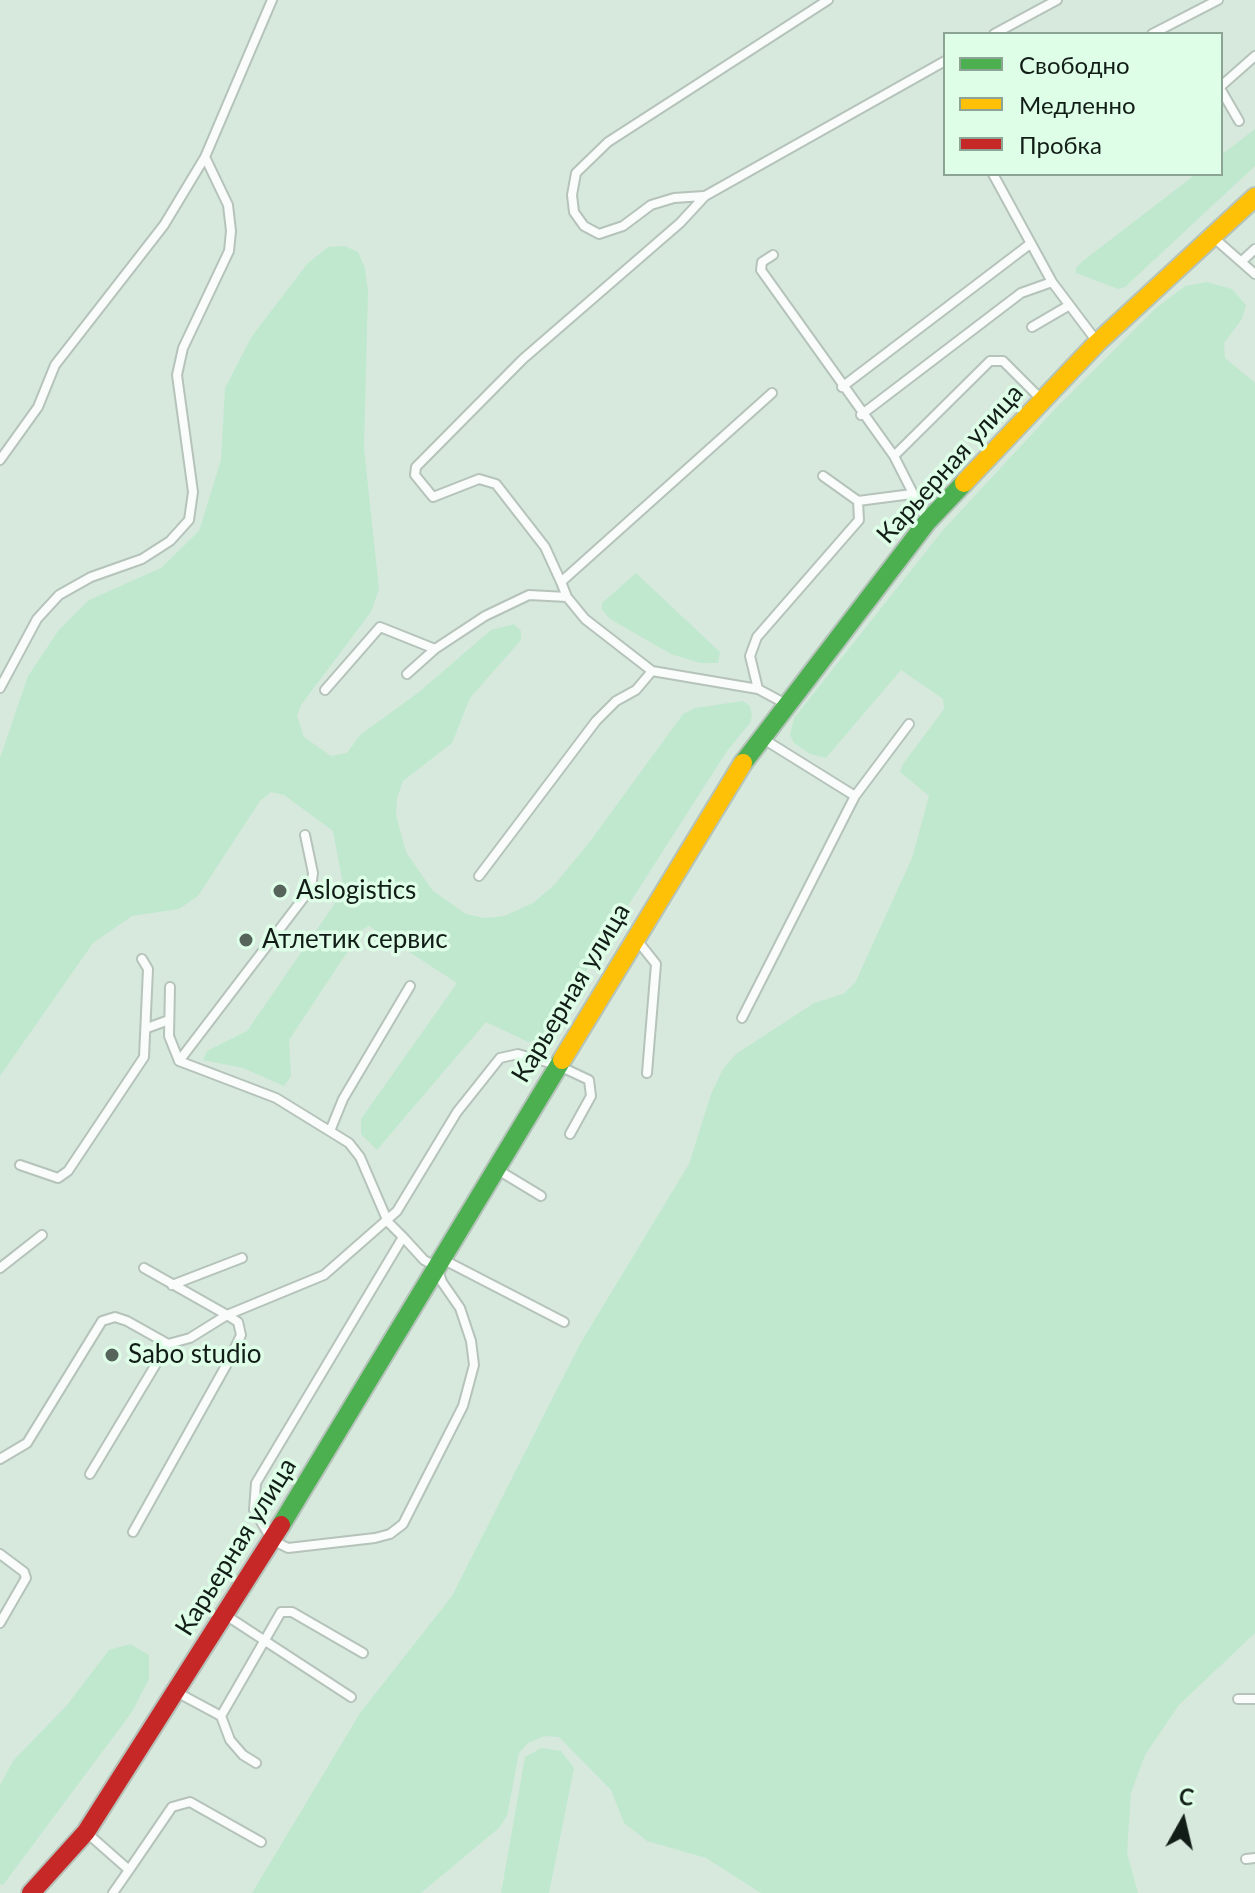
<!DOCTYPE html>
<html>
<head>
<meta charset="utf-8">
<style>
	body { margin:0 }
	#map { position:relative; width:1255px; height:1893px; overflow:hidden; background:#d7e9dd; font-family:Lato,sans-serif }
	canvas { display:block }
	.legend { position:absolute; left:943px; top:32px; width:280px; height:144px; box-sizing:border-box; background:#defee8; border:2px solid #8ca494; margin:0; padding:10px 14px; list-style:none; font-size:24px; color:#111d16 }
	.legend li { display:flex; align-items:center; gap:16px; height:40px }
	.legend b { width:40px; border:2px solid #8ca494 }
	.north { position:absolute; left:1143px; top:1781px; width:80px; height:80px; -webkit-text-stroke:6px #defee8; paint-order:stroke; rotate:8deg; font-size:22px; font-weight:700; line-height:32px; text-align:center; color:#111d16 }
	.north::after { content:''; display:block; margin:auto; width:28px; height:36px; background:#111d16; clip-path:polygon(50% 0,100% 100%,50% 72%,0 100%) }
</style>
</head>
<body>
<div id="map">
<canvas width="1255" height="1893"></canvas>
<ul class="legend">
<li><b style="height:10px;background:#4caf50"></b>Свободно</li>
<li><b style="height:10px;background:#ffc107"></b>Медленно</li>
<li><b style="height:10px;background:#c62828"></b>Пробка</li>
</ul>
<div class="north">С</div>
</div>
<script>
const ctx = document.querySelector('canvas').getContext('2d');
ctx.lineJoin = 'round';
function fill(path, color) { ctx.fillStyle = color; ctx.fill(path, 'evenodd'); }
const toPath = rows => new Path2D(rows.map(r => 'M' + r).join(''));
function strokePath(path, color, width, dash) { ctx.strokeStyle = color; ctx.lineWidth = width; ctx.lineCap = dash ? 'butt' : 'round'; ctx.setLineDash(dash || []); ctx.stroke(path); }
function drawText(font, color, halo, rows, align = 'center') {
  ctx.font = font + ' Lato,sans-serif'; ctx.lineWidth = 7; ctx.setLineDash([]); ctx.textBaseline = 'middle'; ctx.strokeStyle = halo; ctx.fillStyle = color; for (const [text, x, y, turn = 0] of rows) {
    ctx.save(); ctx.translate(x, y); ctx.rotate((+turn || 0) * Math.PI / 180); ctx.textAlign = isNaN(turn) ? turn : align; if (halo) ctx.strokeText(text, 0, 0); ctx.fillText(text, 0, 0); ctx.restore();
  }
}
const green = toPath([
	[1255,129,1255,166,1125,287,1118,289,1076,273,1076,268,1084,260,1196,174,1221,174,1221,155],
	[345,246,358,252,365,268,368,291,364,448,379,589,371,612,301,705,297,716,304,737,331,756,347,753,360,735,419,692,491,630,514,624,521,631,521,640,470,698,452,743,403,781,397,798,396,815,406,852,433,891,466,914,484,918,504,916,533,903,555,884,591,840,683,714,695,708,743,701,750,706,752,715,750,723,727,751,542,1040,528,1042,486,1022,377,1150,361,1134,361,1119,457,983,369,926,362,930,289,1040,291,1076,284,1086,243,1068,203,1060,207,1051,247,1031,344,890,333,831,284,795,271,792,260,801,198,896,179,909,132,916,93,943,0,1076,0,758,28,676,58,631,89,600,161,568,199,531,221,460,225,388,252,336,307,264,328,247],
	[1207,282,1232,289,1246,305,1242,319,1224,343,1225,358,1255,383,1255,1633,1179,1705,1145,1755,1131,1793,1127,1853,1138,1893,761,1893,706,1858,647,1841,624,1823,611,1790,559,1737,545,1736,528,1743,519,1753,507,1816,499,1828,421,1893,252,1893,360,1713,452,1596,580,1344,689,1164,711,1094,723,1069,736,1054,814,1003,843,994,855,983,912,858,929,796,900,772,903,764,944,709,943,699,901,670,826,758,810,754,794,743,790,735,794,718,943,530,1057,407,1156,308,1185,286],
	[636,573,720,652,718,663,700,663,671,654,610,619,602,610,602,603],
	[130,1644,149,1655,149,1679,132,1712,3,1885,0,1884,0,1785,13,1761,67,1705,109,1650],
	[541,1748,561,1751,574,1768,549,1893,501,1893,525,1757]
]);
const lane = toPath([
	[994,34,1057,0],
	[1152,34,1218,0],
	[1221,86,1255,56],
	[1221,90,1239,121],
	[993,174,1052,282,1095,339],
	[704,196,674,198,651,205,623,226,599,234,584,226,574,212,572,195,576,173,608,142,828,0],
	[1214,238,1255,274],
	[773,255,762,262,761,270,894,456,925,517],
	[1242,261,1255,249],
	[1032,327,1068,306],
	[842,387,1030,244],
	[861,415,1021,293,1052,282],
	[894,456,990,361,1003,361,1039,397],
	[0,460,38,407,55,365,164,225,205,157,272,0],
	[858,501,912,494],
	[561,582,545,547,496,484,479,479,433,497,415,475,416,467,523,359,680,223,705,196,945,61],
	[567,597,561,582,772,393],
	[407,674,435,649,485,616,529,595,567,597,585,619,652,671,758,689,786,704],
	[0,688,37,619,59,595,91,577,142,559,170,541,189,520,193,492,177,375,183,348,229,251,231,231,228,205,205,157],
	[758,689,750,656,757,637,859,520,858,501,823,476],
	[325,690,380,627,435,649],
	[765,740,855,796,909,724],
	[479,876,596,721,616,701,636,690,652,671],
	[637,940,656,964,647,1073],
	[170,987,169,1036,179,1061,276,1098,349,1143,360,1157,388,1222,403,1237,424,1260,437,1267,442,1282,460,1308,471,1341,474,1365,463,1406,403,1524,390,1534,375,1538,288,1548,272,1540,254,1510,256,1483,403,1237],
	[742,1018,855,796],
	[147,1028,169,1020],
	[179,1061,311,888,313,873,305,835],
	[330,1131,343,1099,410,986],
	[20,1165,58,1178,68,1171,144,1057,148,969,142,959],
	[498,1170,541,1196],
	[446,1261,564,1322],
	[0,1268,42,1235],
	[144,1268,227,1315,324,1275,397,1211,457,1112,500,1058,518,1054,557,1065,589,1080,591,1096,570,1134],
	[172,1285,242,1258],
	[0,1459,27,1443,102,1321,115,1317,127,1321,168,1344],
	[90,1474,168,1344,190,1338,227,1315,238,1322,241,1335,228,1362,133,1532],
	[0,1554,24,1572,26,1578,0,1623],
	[230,1618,351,1697],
	[180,1694,221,1716,230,1740,243,1755,256,1763],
	[1238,1699,1255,1699],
	[221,1716,281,1612,292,1612,363,1653],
	[87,1833,129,1870,172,1807,190,1802,261,1842],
	[1246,1859,1255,1858],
	[113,1893,129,1870]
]);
const fast = toPath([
	[743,763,927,522,964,483],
	[281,1525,562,1060]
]);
const slow = toPath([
	[964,483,1097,343,1255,197],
	[562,1060,743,763]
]);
const jam = toPath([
	[31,1893,86,1832,281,1525]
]);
const markers = [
	[280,891,8,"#56645c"],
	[246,940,8,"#56645c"],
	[112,1355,8,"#56645c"]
];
const streetNames = [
	["Карьерная улица",950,464,-48],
	["Карьерная улица",571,993,-59],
	["Карьерная улица",236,1547,-58]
];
const poiNames = [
	["Aslogistics",296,891],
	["Атлетик сервис",262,940],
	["Sabo studio",128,1355]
];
fill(green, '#c0e8cf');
strokePath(lane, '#b5c3ba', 12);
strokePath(fast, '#b5c3ba', 22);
strokePath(slow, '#b5c3ba', 22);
strokePath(jam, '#b5c3ba', 22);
strokePath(lane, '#f9fcfa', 8);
strokePath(fast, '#4caf50', 18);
strokePath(slow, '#ffc107', 18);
strokePath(jam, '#c62828', 18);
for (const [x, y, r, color] of markers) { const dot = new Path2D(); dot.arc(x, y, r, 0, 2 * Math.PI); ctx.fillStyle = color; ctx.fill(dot); strokePath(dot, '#defee8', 3); }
drawText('26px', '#111d16', '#defee8', streetNames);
drawText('26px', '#111d16', '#defee8', poiNames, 'left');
</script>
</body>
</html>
